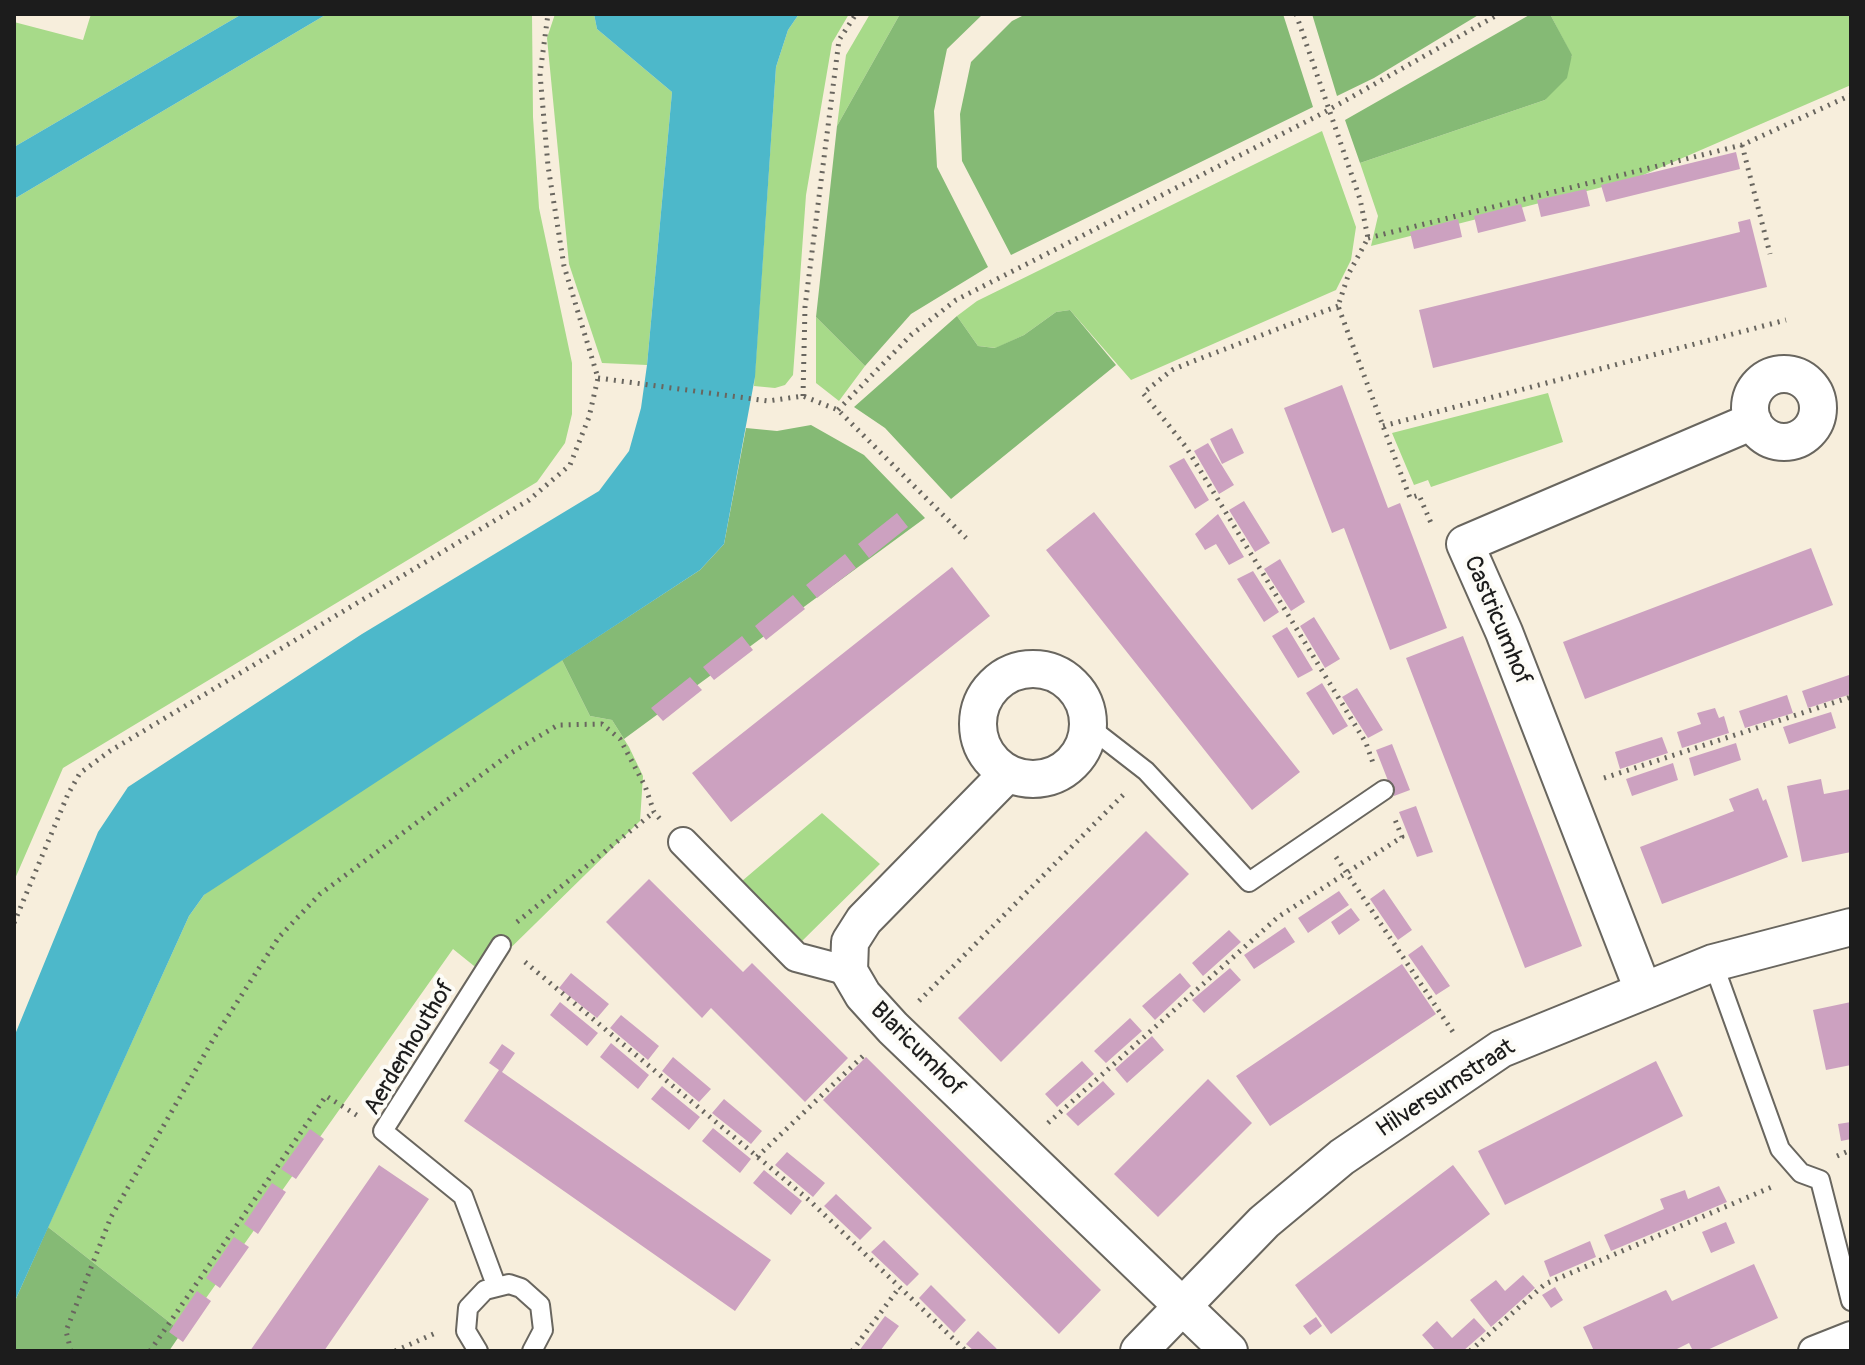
<!DOCTYPE html>
<html>
<head>
<meta charset="utf-8">
<style>
	body { margin:0 }
	#map { position:relative; width:1865px; height:1365px; overflow:hidden; background:#f7eedc; font-family:Pangolin,sans-serif }
	canvas { display:block }
	.frame { position:absolute; inset:0; border:16px solid #1c1c1c; pointer-events:none }
</style>
</head>
<body>
<div id="map">
<canvas width="1865" height="1365"></canvas>
<div class="frame"></div>
</div>
<script>
const ctx = document.querySelector('canvas').getContext('2d');
ctx.lineJoin = 'round';
function fill(path, color) { ctx.fillStyle = color; ctx.fill(path, 'evenodd'); }
const toPath = rows => new Path2D(rows.map(r => 'M' + r).join(''));
function strokePath(path, color, width, dash) { ctx.strokeStyle = color; ctx.lineWidth = width; ctx.lineCap = dash ? 'butt' : 'round'; ctx.setLineDash(dash || []); ctx.stroke(path); }
function drawText(font, color, halo, rows, align = 'center') {
  ctx.font = font + ' Pangolin,sans-serif'; ctx.lineWidth = 8; ctx.setLineDash([]); ctx.textBaseline = 'middle'; ctx.strokeStyle = halo; ctx.fillStyle = color; for (const [text, x, y, turn = 0] of rows) {
    ctx.save(); ctx.translate(x, y); ctx.rotate((+turn || 0) * Math.PI / 180); ctx.textAlign = isNaN(turn) ? turn : align; if (halo) ctx.strokeText(text, 0, 0); ctx.fillText(text, 0, 0); ctx.restore();
  }
}
const green = toPath([
	[91,14,242,14,14,147,14,22,83,40],
	[327,14,532,14,533,117,539,208,572,363,572,414,565,443,537,482,63,768,14,881,14,199],
	[555,14,594,14,597,29,672,92,647,365,602,363,569,264,547,38],
	[799,14,849,14,832,43,806,195,793,375,785,385,775,388,754,386,776,67,788,30],
	[870,14,900,14,837,126,846,55],
	[1550,14,1851,14,1851,85,1634,179,1371,246,1378,216,1360,163,1545,100,1572,56],
	[1322,131,1356,227,1351,260,1336,290,1131,380,1070,310,1056,312,1024,335,996,348,978,346,957,316,977,301],
	[816,317,865,366,839,401,816,383],
	[1548,393,1563,442,1431,487,1428,480,1414,485,1392,433],
	[562,660,590,716,612,720,629,747,643,776,640,821,484,974,453,949,182,1332,48,1227,189,916,204,895,231,874],
	[822,813,880,864,798,945,742,881]
]);
const forest = toPath([
	[900,14,983,14,947,49,934,111,937,167,988,267,911,314,865,366,816,317,837,126],
	[1026,14,1283,14,1313,107,1011,255,962,161,960,114,971,62,1012,21],
	[1312,14,1480,14,1374,78,1337,96],
	[1531,14,1550,14,1572,55,1567,78,1545,100,1360,163,1345,120],
	[1070,310,1116,365,951,499,885,428,854,407,957,316,978,346,995,348,1024,335,1056,312],
	[811,425,864,455,925,518,624,739,612,720,590,716,562,660,700,570,724,544,746,428,777,431],
	[48,1227,182,1332,169,1351,14,1351,14,1303]
]);
const water = toPath([
	[242,14,327,14,14,199,14,147],
	[594,14,799,14,788,30,776,67,755,377,724,544,700,570,204,895,189,916,14,1303,14,1037,98,832,128,787,362,634,599,491,629,451,641,408,647,365,672,92,597,29]
]);
const building = toPath([
	[1736,152,1740,169,1606,202,1601,185],
	[1586,189,1590,206,1541,217,1537,200],
	[1521,204,1526,221,1478,233,1474,216],
	[1458,219,1462,237,1414,249,1410,232],
	[1750,219,1767,287,1433,368,1419,310,1740,232,1738,222],
	[1342,385,1388,508,1400,503,1447,628,1390,650,1344,528,1332,533,1284,408],
	[1232,428,1244,453,1222,464,1210,439],
	[1208,443,1234,485,1219,494,1194,451],
	[1184,458,1209,500,1195,509,1169,466],
	[1244,501,1270,543,1255,552,1229,510],
	[1094,512,1300,772,1252,810,1046,550],
	[897,513,908,527,869,558,858,544],
	[1218,514,1244,557,1229,565,1216,544,1205,550,1195,534],
	[1811,548,1833,605,1585,699,1563,642],
	[845,554,856,568,817,598,806,585],
	[1280,559,1305,602,1291,611,1264,569],
	[952,567,990,616,731,822,692,773],
	[1253,571,1279,612,1264,622,1237,579],
	[793,595,805,609,766,640,755,626],
	[1314,617,1340,659,1325,668,1300,626],
	[1287,627,1313,670,1298,678,1272,636],
	[742,636,753,650,714,680,703,667],
	[1463,636,1582,946,1525,968,1406,658],
	[1849,675,1851,694,1808,708,1802,691],
	[690,677,702,690,663,721,651,708],
	[1322,683,1348,726,1333,735,1306,693],
	[1357,688,1383,730,1368,738,1342,697],
	[1787,695,1793,713,1745,728,1739,711],
	[1715,708,1719,718,1724,716,1729,733,1682,748,1677,732,1701,724,1697,713],
	[1831,712,1836,728,1789,744,1783,727],
	[1662,737,1668,753,1620,769,1615,752],
	[1736,743,1741,760,1694,776,1689,758],
	[1392,744,1410,790,1394,796,1376,750],
	[1673,763,1678,780,1632,796,1626,779],
	[1821,779,1824,794,1851,789,1851,852,1802,862,1787,786],
	[1758,788,1763,801,1766,799,1788,857,1662,904,1640,847,1734,811,1729,799],
	[1416,806,1433,852,1417,857,1399,812],
	[1146,831,1189,874,1001,1062,958,1018],
	[649,879,743,972,752,963,848,1058,805,1102,711,1008,702,1018,606,922],
	[1384,889,1412,930,1398,940,1370,899],
	[1339,891,1349,905,1308,933,1298,918],
	[1351,908,1360,920,1339,935,1331,922],
	[1285,927,1295,942,1254,969,1244,955],
	[1229,930,1241,942,1203,976,1192,963],
	[1422,945,1450,986,1436,995,1408,955],
	[1402,964,1436,1014,1270,1126,1236,1076],
	[1230,968,1241,980,1204,1013,1192,1000],
	[571,973,609,1004,597,1018,559,988],
	[1180,973,1191,986,1155,1020,1142,1006],
	[560,1002,598,1033,587,1046,550,1015],
	[1851,1002,1851,1065,1826,1070,1813,1010],
	[621,1015,659,1046,648,1060,610,1028],
	[1130,1018,1142,1031,1106,1063,1094,1051],
	[1152,1036,1164,1050,1127,1083,1115,1069],
	[611,1043,649,1075,638,1089,600,1057],
	[502,1044,515,1053,502,1072,771,1260,735,1311,464,1121,499,1070,489,1063],
	[673,1057,711,1089,699,1102,662,1071],
	[866,1057,1101,1290,1059,1334,823,1100],
	[1082,1061,1094,1074,1057,1107,1045,1094],
	[1656,1061,1683,1116,1505,1205,1478,1151],
	[1208,1079,1252,1123,1158,1217,1114,1174],
	[1103,1081,1115,1094,1078,1126,1066,1114],
	[662,1086,700,1117,689,1130,651,1099],
	[724,1099,762,1131,751,1144,712,1113],
	[1851,1122,1851,1139,1841,1141,1838,1124],
	[713,1128,751,1159,740,1173,702,1141],
	[310,1129,324,1139,296,1179,281,1169],
	[787,1152,825,1183,813,1197,775,1165],
	[379,1165,429,1199,324,1351,250,1351],
	[1453,1165,1490,1214,1331,1334,1295,1285],
	[764,1170,802,1201,791,1215,753,1183],
	[272,1183,286,1192,258,1234,244,1224],
	[1719,1186,1727,1202,1611,1251,1604,1235,1664,1209,1660,1199,1685,1190,1688,1199],
	[836,1194,872,1228,860,1240,824,1206],
	[1726,1222,1735,1243,1711,1253,1702,1232],
	[234,1237,249,1247,220,1288,206,1278],
	[884,1240,919,1274,907,1286,871,1252],
	[1590,1241,1596,1257,1550,1277,1544,1261],
	[1754,1264,1778,1318,1705,1351,1693,1351,1689,1343,1673,1351,1594,1351,1583,1327,1666,1290,1672,1301],
	[1523,1275,1535,1288,1491,1327,1470,1300,1496,1280,1505,1291],
	[931,1285,966,1320,954,1333,919,1298],
	[1555,1287,1563,1300,1551,1308,1542,1295],
	[197,1291,211,1301,183,1342,169,1332],
	[885,1316,899,1326,880,1351,859,1351],
	[1316,1317,1322,1326,1310,1335,1303,1326],
	[1474,1318,1486,1331,1463,1351,1436,1351,1422,1335,1437,1321,1452,1338],
	[978,1331,996,1348,998,1351,974,1351,966,1344]
]);
const path = toPath([
	[1296,14,1360,199,1368,238,1349,273,1338,306,1410,498,1419,495,1431,523],
	[1742,145,1770,254],
	[1368,238,1742,145,1851,95],
	[1338,306,1191,362,1172,370,1143,393,1186,447,1366,743,1373,763],
	[598,378,768,401,803,396,838,410,966,538],
	[803,396,805,307,839,40,856,14],
	[838,410,911,335,956,300,1323,113,1499,14],
	[1383,426,1786,320],
	[1604,778,1851,697],
	[1336,857,1455,1035],
	[517,922,654,812],
	[14,923,68,794,80,773,110,751,529,500,570,465,589,417,598,378,564,266,548,166,540,74,548,14],
	[525,962,809,1200,966,1351],
	[919,1001,1126,792],
	[1048,1123,1278,917,1402,837,1394,817],
	[1837,1156,1851,1150],
	[757,1157,863,1056],
	[71,1351,66,1331,111,1217,214,1038,279,937,320,894,511,753,558,725,602,724,620,739,645,786,654,812,660,819],
	[150,1351,326,1096,358,1116],
	[395,1351,438,1332],
	[852,1351,899,1288],
	[1470,1351,1545,1284,1774,1186]
]);
const service = toPath([
	[1088,726,1146,771,1249,882,1384,790],
	[1713,963,1780,1149,1801,1173,1820,1180,1851,1301],
	[496,1285,463,1196,383,1131,501,945],
	[478,1351,466,1331,468,1308,485,1290,509,1284,521,1288,540,1305,543,1330,532,1351]
]);
const pedestrian = toPath([
	[683,842,796,957,849,971],
	[1813,1351,1851,1336]
]);
const minor = toPath([
	'1750 408a34 34 0 1 1 68 0a34 34 0 1 1-68 0Z',
	'978 724a55 55 0 1 1 110 0a55 55 0 1 1-110 0Z',
	[1008,773,864,920,850,942,849,971,863,995,893,1028,1229,1351],
	[1643,990,1504,632,1465,544,1753,421],
	[1139,1351,1264,1222,1342,1157,1501,1049,1713,963,1851,927]
]);
const streetNames = [
	["Castricumhof",1497,621,67],
	["Aerdenhouthof",410,1048,-59],
	["Blaricumhof",917,1050,45],
	["Hilversumstraat",1446,1089,-33]
];
fill(green, '#a7da89');
fill(forest, '#85ba75');
fill(water, '#4db8ca');
fill(building, '#cca1c0');
strokePath(service, '#69665f', 22);
strokePath(pedestrian, '#69665f', 32);
strokePath(minor, '#69665f', 40);
strokePath(path, '#69665f', 5, [2, 6]);
strokePath(service, '#fff', 18);
strokePath(pedestrian, '#fff', 28);
strokePath(minor, '#fff', 36);
drawText('24px', '#1c1c1c', '#fdfcf7', streetNames);
</script>
</body>
</html>
